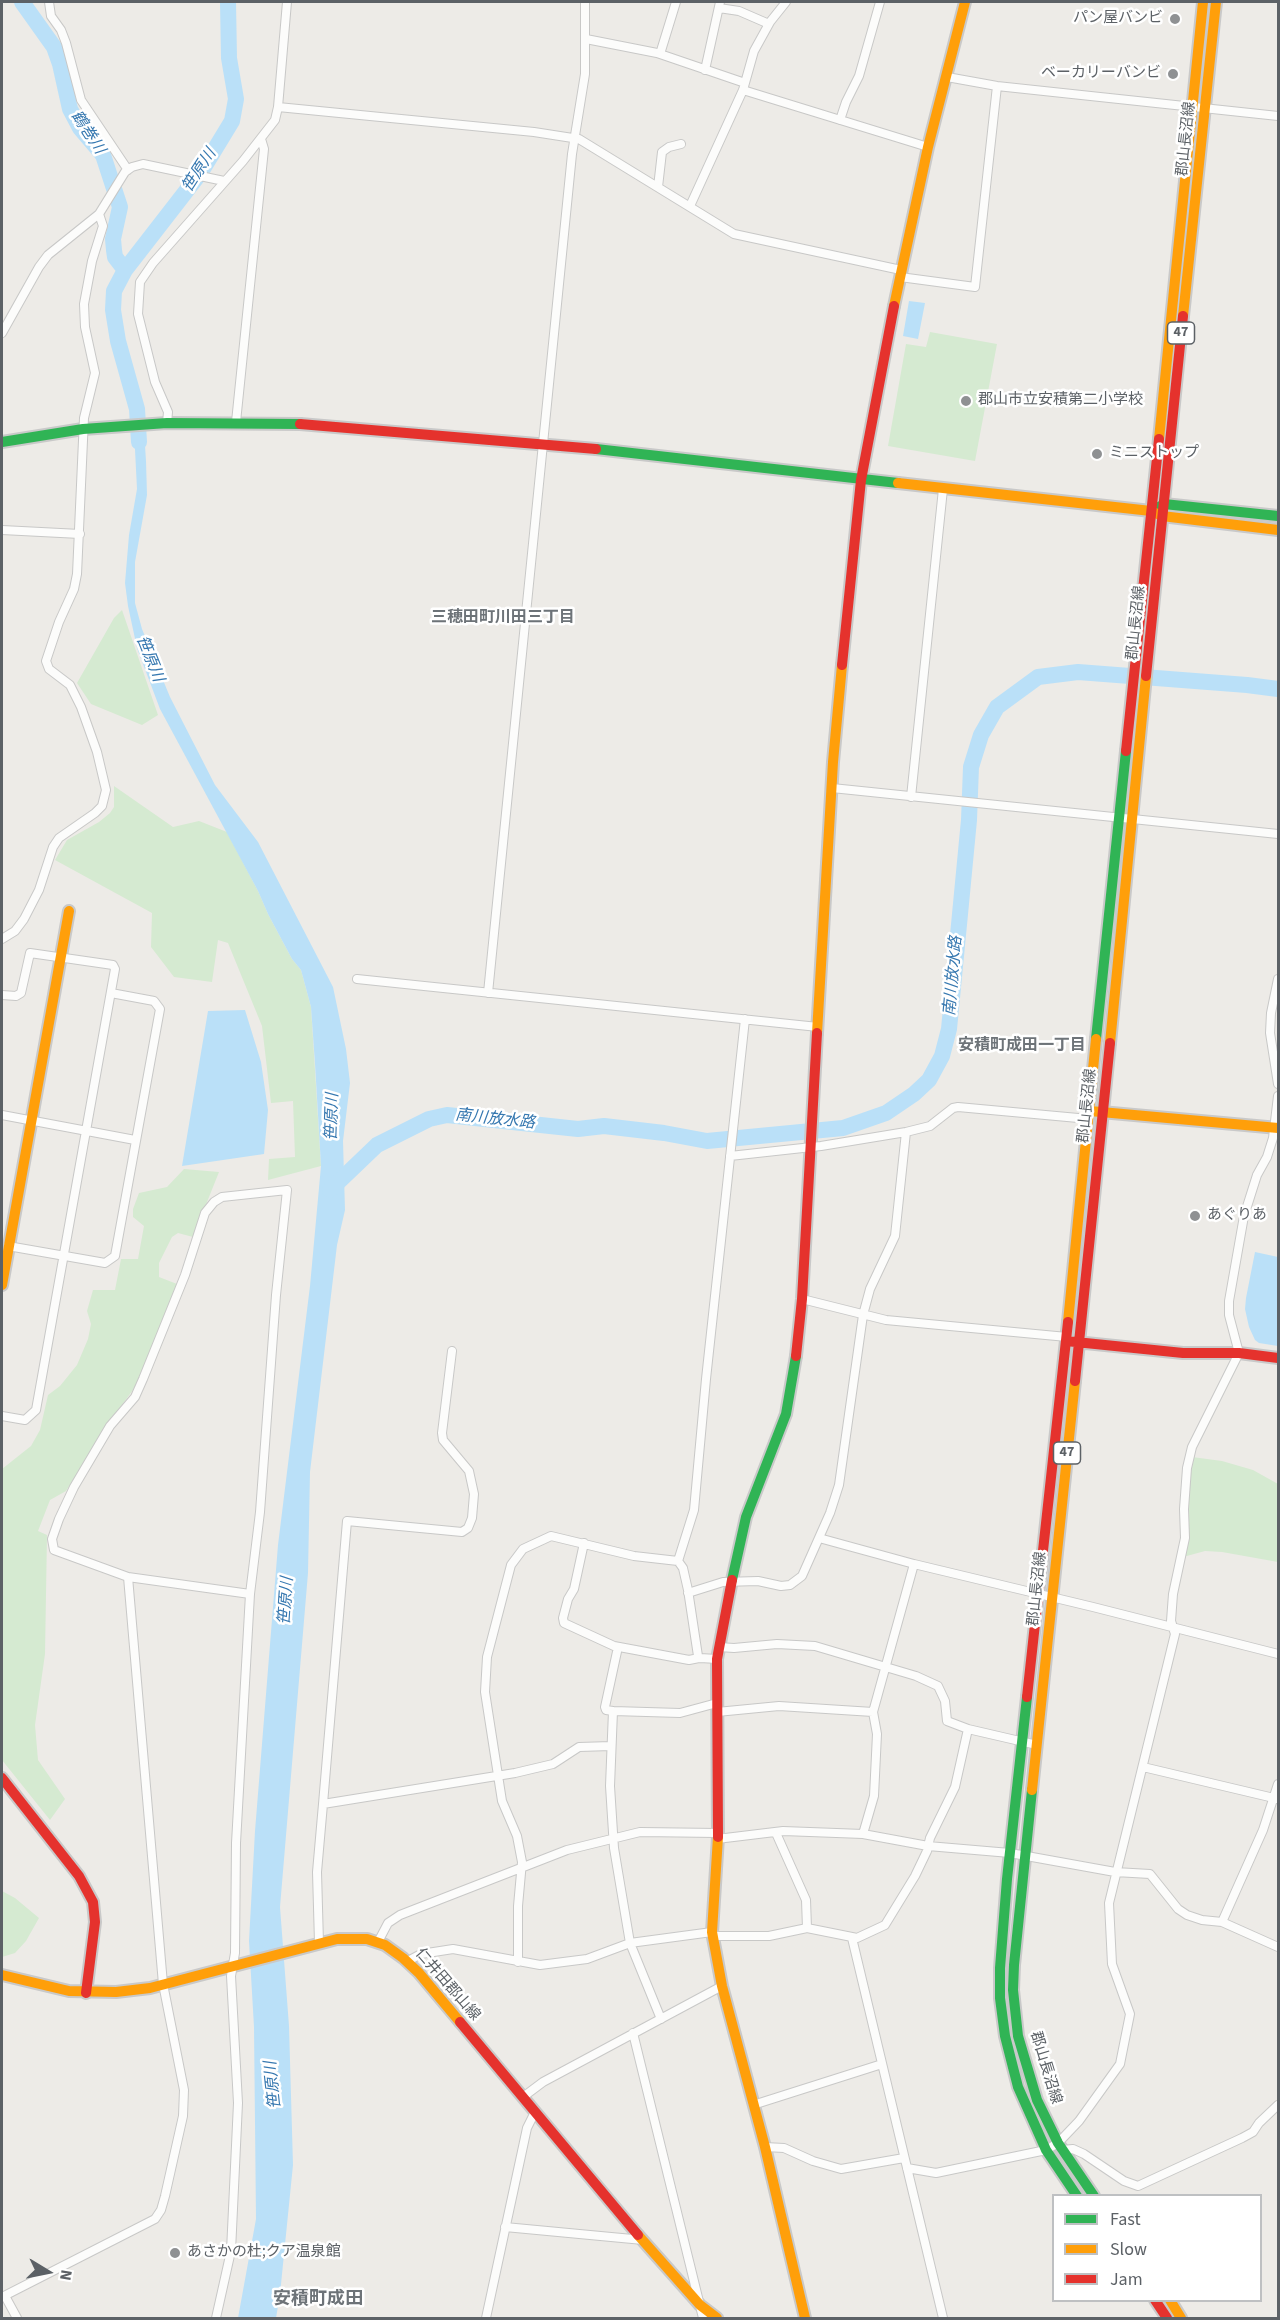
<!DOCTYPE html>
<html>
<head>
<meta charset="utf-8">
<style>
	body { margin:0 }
	#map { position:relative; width:1280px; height:2320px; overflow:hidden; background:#edebe7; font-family:"Source Sans 3",sans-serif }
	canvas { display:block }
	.frame { position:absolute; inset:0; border:3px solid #5c6166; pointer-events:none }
	.legend { position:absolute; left:1052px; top:2194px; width:210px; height:108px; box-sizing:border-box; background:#fff; border:2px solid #bec0c2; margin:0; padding:8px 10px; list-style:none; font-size:18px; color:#5c6166 }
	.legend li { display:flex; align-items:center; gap:12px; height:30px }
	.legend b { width:30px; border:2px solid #bec0c2 }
	.north { position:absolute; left:18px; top:2242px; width:60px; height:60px; -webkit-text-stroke:4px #fff; paint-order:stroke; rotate:100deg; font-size:16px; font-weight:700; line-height:24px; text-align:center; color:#5c6166 }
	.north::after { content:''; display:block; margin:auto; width:21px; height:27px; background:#5c6166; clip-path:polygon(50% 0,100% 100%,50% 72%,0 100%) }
</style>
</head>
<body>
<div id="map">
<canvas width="1280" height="2320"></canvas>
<div class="frame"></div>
<ul class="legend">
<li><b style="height:8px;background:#30b455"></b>Fast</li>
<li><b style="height:8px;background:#ff9f0a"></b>Slow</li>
<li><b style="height:8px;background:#e5322d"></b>Jam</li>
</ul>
<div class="north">N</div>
</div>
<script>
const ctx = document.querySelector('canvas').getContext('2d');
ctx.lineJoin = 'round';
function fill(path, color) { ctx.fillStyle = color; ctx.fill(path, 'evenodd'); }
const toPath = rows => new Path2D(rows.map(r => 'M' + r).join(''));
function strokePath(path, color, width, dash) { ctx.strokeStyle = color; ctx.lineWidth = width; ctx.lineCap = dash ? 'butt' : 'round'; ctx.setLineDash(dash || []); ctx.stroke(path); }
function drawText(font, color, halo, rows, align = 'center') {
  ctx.font = font + ' "Source Sans 3","Noto Sans JP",sans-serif'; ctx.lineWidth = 5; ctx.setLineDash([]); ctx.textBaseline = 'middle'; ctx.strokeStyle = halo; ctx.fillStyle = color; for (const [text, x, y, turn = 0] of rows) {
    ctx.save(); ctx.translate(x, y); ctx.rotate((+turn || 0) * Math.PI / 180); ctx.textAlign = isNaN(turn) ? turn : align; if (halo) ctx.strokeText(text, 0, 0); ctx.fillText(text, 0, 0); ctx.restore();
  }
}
const green = toPath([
	[930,332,997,344,975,461,888,446,906,344,926,347],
	[122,610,158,715,142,725,91,704,77,683,114,618],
	[114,786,173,827,199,821,227,832,258,891,268,914,292,959,301,970,311,1007,321,1166,268,1180,269,1159,295,1157,293,1101,271,1103,262,1026,228,943,218,940,212,982,174,977,151,947,152,913,55,860,67,840,99,822,110,813,114,807],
	[184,1169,219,1172,193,1237,178,1233,172,1237,159,1263,159,1277,177,1284,138,1383,111,1420,66,1491,50,1500,38,1531,47,1535,45,1654,35,1725,38,1760,65,1799,50,1820,2,1760,3,1624,2,1469,31,1446,40,1430,48,1395,60,1386,77,1365,88,1339,91,1324,87,1311,93,1290,115,1290,121,1259,138,1259,144,1226,133,1217,133,1209,139,1193,167,1187],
	[1192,1457,1222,1461,1253,1470,1278,1484,1278,1562,1222,1552,1205,1551,1183,1557],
	[2,1891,15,1898,39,1918,26,1941,15,1953,2,1957]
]);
const water = toPath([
	[909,301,925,303,918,339,903,336],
	[134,430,144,430,146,461,147,495,135,562,135,603,142,629,170,697,215,785,258,842,333,987,346,1049,350,1083,343,1141,345,1210,337,1245,310,1472,308,1573,280,1907,289,2026,293,2165,280,2294,276,2318,238,2318,256,2219,254,2027,249,1941,255,1831,278,1545,310,1286,321,1166,315,1064,311,1007,301,970,292,959,268,914,258,891,160,709,137,648,128,606,125,583,129,535,137,489],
	[245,1010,261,1062,268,1110,264,1154,182,1166,208,1011],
	[1255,1252,1278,1257,1278,1346,1259,1343,1255,1340,1249,1327,1245,1309,1246,1298]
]);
const river = toPath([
	[22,2,54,47,60,64,70,109,80,128,103,155,120,207,113,239,114,250,115,257,125,270],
	[139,442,137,409,118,341,113,310,114,291,125,270,201,172,232,121,236,99,229,58,228,2],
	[330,1190,377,1145,429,1119,447,1115,578,1129,604,1126,664,1133,707,1141,843,1128,886,1113,914,1094,929,1080,942,1056,949,1029,969,820,971,767,981,735,997,707,1038,677,1078,672,1247,685,1278,689]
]);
const street = toPath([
	[49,2,51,16,61,30,66,43,81,100,128,170],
	[719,8,739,11,769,24],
	[586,39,657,53,745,83],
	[660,54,676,2],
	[705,70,720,2],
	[947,77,997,86,1278,116],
	[743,90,928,147],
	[278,107,287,2],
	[840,120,846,102,859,76,880,2],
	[658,187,662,152,669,147,681,144],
	[690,206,743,90,754,51,770,22,786,2],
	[900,277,975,287,997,86],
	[2,333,39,267,48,255,99,214,125,172,132,167,143,164,224,181],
	[236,422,264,149,261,139],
	[167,423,168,412,155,382,138,314,140,282,153,263,243,161,275,120,278,107,534,132,579,139,734,234,901,270],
	[2,530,80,534],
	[832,788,1278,834],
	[911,797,943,489],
	[2,939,15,931,24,919,39,890,53,847,59,838,95,813,102,806,106,790,97,752,81,707,70,685,49,669,46,661,59,622,74,589,77,574,84,418,95,373,85,327,84,304,92,261,103,226,99,214],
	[357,979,818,1027],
	[1278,979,1271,1013,1270,1033,1278,1084],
	[488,993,572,154,585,74,585,2],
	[2,995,16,996,21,993,30,953,113,965,115,969,36,1410,25,1420,2,1416],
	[2,1115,135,1140],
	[730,1156,821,1146,906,1132,930,1126,953,1108,958,1107,1089,1119],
	[8,1246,105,1263,115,1256,160,1009,154,1001,111,993],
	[802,1299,886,1320,1067,1337],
	[819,1538,914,1564,1093,1607,1278,1654],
	[584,1543,574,1589,568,1599,563,1618,564,1623,614,1646,689,1660,699,1658],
	[688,1593,723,1582,758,1581,781,1586,790,1585,802,1576,830,1513,839,1485,863,1315,870,1289,895,1236,906,1132],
	[618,1647,605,1707,606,1710,613,1711,610,1786,614,1848,630,1943,661,2019],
	[717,1659,700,1658,698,1656,688,1590,683,1568,678,1561,694,1510,706,1379,745,1019],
	[613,1711,680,1713,717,1703],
	[717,1712,779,1706,873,1712],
	[968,1729,1037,1745],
	[1143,1767,1278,1799],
	[323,1804,347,1521,462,1532,468,1528,472,1518,474,1494,469,1471,443,1440,442,1433,452,1351],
	[776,1833,806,1900,807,1928],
	[863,1834,874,1796,877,1734,873,1712,914,1564],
	[717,1839,783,1831,863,1834,928,1846,1010,1853,1115,1872,1150,1874,1178,1909,1187,1915,1202,1920,1222,1922,1278,1947],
	[1222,1922,1263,1830,1278,1784],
	[713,1936,769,1936,807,1928,857,1938,885,1925,915,1876,927,1851,930,1838,955,1787,968,1729,947,1721,945,1701,938,1686,916,1676,815,1646,777,1644,734,1648,719,1647],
	[852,1938,943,2318],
	[378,1942,388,1923,400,1915,567,1850,640,1832,717,1833],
	[319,1943,317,1872,323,1804,515,1773,553,1764,579,1747,611,1746],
	[408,1961,421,1954,453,1949,540,1965,587,1959,630,1943,712,1932],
	[518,1962,518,1906,522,1862,517,1836,502,1801,485,1692,487,1657,511,1565,523,1549,551,1536,634,1556,678,1561],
	[633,2033,703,2318],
	[523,2097,543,2082,722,1986],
	[753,2105,882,2064],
	[765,2147,784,2148,813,2161,841,2169,904,2158],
	[1062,2150,1073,2149,1084,2154,1124,2181,1138,2186,1242,2138,1253,2132,1259,2123,1278,2105],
	[907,2168,936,2173,1046,2150,1058,2143,1079,2121,1120,2064,1130,2014,1112,1964,1109,1903,1175,1634,1171,1621,1173,1594,1185,1538,1184,1509,1187,1468,1192,1447,1239,1353,1229,1315,1229,1301,1244,1216,1257,1175,1267,1157,1273,1138,1278,1096],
	[505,2227,643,2240],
	[5,2296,17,2318],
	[2,2297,155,2219,161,2210,165,2196,183,2116,184,2090,163,1984,128,1577],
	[216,2318,231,2251,238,2103,231,1976,235,1953,236,1843,250,1594,260,1512,276,1295,287,1190,222,1197,214,1202,205,1213,185,1275,143,1379,135,1397,110,1426,74,1487,59,1519,52,1539,54,1550,128,1577,250,1594],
	[486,2318,527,2128,535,2112]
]);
const fast = toPath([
	[2,442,83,429,167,423,300,424],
	[596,449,898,483],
	[1157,508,1164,504,1278,516],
	[1096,1039,1126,751],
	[732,1580,746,1517,786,1414,796,1356],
	[1027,1697,1007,1879,1000,1968,1000,1998,1005,2036,1018,2087,1046,2150,1077,2196],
	[1032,1790,1014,1965,1013,1990,1018,2036,1037,2100,1058,2143,1094,2196]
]);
const slow = toPath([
	[894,306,928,147,965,2],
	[1183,316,1216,2],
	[1159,439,1203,2],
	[898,483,1151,511,1162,516,1278,530],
	[817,1033,833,762,842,665],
	[1110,1043,1146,676],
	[1090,1111,1278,1128],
	[2,1285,69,911],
	[1068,1322,1096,1039],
	[1032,1790,1075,1381],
	[718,1837,712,1932,722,1986,765,2147,805,2318],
	[2,1975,69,1991,116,1992,150,1988,337,1939,367,1939,385,1945,403,1958,419,1973,460,2022],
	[638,2235,700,2305,717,2318],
	[1170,2300,1181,2318]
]);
const jam = toPath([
	[300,424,596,449],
	[842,665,861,480,894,306],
	[1146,676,1183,316],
	[1126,751,1159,439],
	[1066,1341,1183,1353,1239,1353,1278,1358],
	[796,1356,802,1299,817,1033],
	[1075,1381,1110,1043],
	[1027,1697,1068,1322],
	[2,1778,79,1876,93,1902,95,1922,86,1993],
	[718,1837,717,1659,732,1580],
	[460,2022,638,2235],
	[1155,2300,1167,2318]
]);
const markers = [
	[1175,19,6,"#8f9193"],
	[1173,74,6,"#8f9193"],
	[966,401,6,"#8f9193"],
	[1097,454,6,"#8f9193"],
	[1195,1216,6,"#8f9193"],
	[175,2253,6,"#8f9193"]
];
const shields = [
	[1181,333,27],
	[1067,1453,27]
];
const shieldNames = [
	["47",1181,333],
	["47",1067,1453]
];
const poiNames = [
	["パン屋バンビ",1163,19,"right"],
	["ベーカリーバンビ",1161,74,"right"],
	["郡山市立安積第二小学校",978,401],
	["ミニストップ",1109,454],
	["あぐりあ",1207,1216],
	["あさかの杜;クア温泉館",187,2253]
];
const streetNames = [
	["郡山長沼線",1187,139,-84],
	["郡山長沼線",1137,623,-84],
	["郡山長沼線",1088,1106,-84],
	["郡山長沼線",1038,1589,-84],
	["仁井田郡山線",447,1985,49],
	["郡山長沼線",1045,2068,73]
];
const waterNames = [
	["鶴巻川",87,133,57],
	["笹原川",200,171,-57],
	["笹原川",149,659,68],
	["南川放水路",954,976,-85],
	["笹原川",333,1117,-88],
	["南川放水路",495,1120,6],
	["笹原川",287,1601,-86],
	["笹原川",274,2085,-96]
];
const neighbourhoodNames = [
	["三穂田町川田三丁目",503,618],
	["安積町成田一丁目",1022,1046]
];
const quarterNames = [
	["安積町成田",318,2300]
];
fill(green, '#d5ead1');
fill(water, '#bae0f8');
strokePath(river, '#bae0f8', 16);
strokePath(street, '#c8c8c7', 10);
strokePath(fast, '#c9c9c9', 14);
strokePath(slow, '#c9c9c9', 14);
strokePath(jam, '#c9c9c9', 14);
strokePath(street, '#fcfcfb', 8);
strokePath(fast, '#30b455', 10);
strokePath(slow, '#ff9f0a', 10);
strokePath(jam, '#e5322d', 10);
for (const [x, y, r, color] of markers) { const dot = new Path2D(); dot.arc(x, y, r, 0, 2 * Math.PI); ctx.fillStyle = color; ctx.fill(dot); strokePath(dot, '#fff', 2); }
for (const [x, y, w] of shields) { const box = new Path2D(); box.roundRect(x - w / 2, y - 11, w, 22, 4.5); ctx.fillStyle = '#fff'; ctx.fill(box); strokePath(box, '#5c6166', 1.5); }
drawText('bold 14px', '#5c6166', null, shieldNames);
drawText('15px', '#5c6166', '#fff', poiNames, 'left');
drawText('15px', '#5c6166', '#fff', streetNames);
drawText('italic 16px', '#3678b0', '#fff', waterNames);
drawText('bold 16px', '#6d7378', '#fff', neighbourhoodNames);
drawText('bold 18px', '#6d7378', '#fff', quarterNames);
</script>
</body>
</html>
